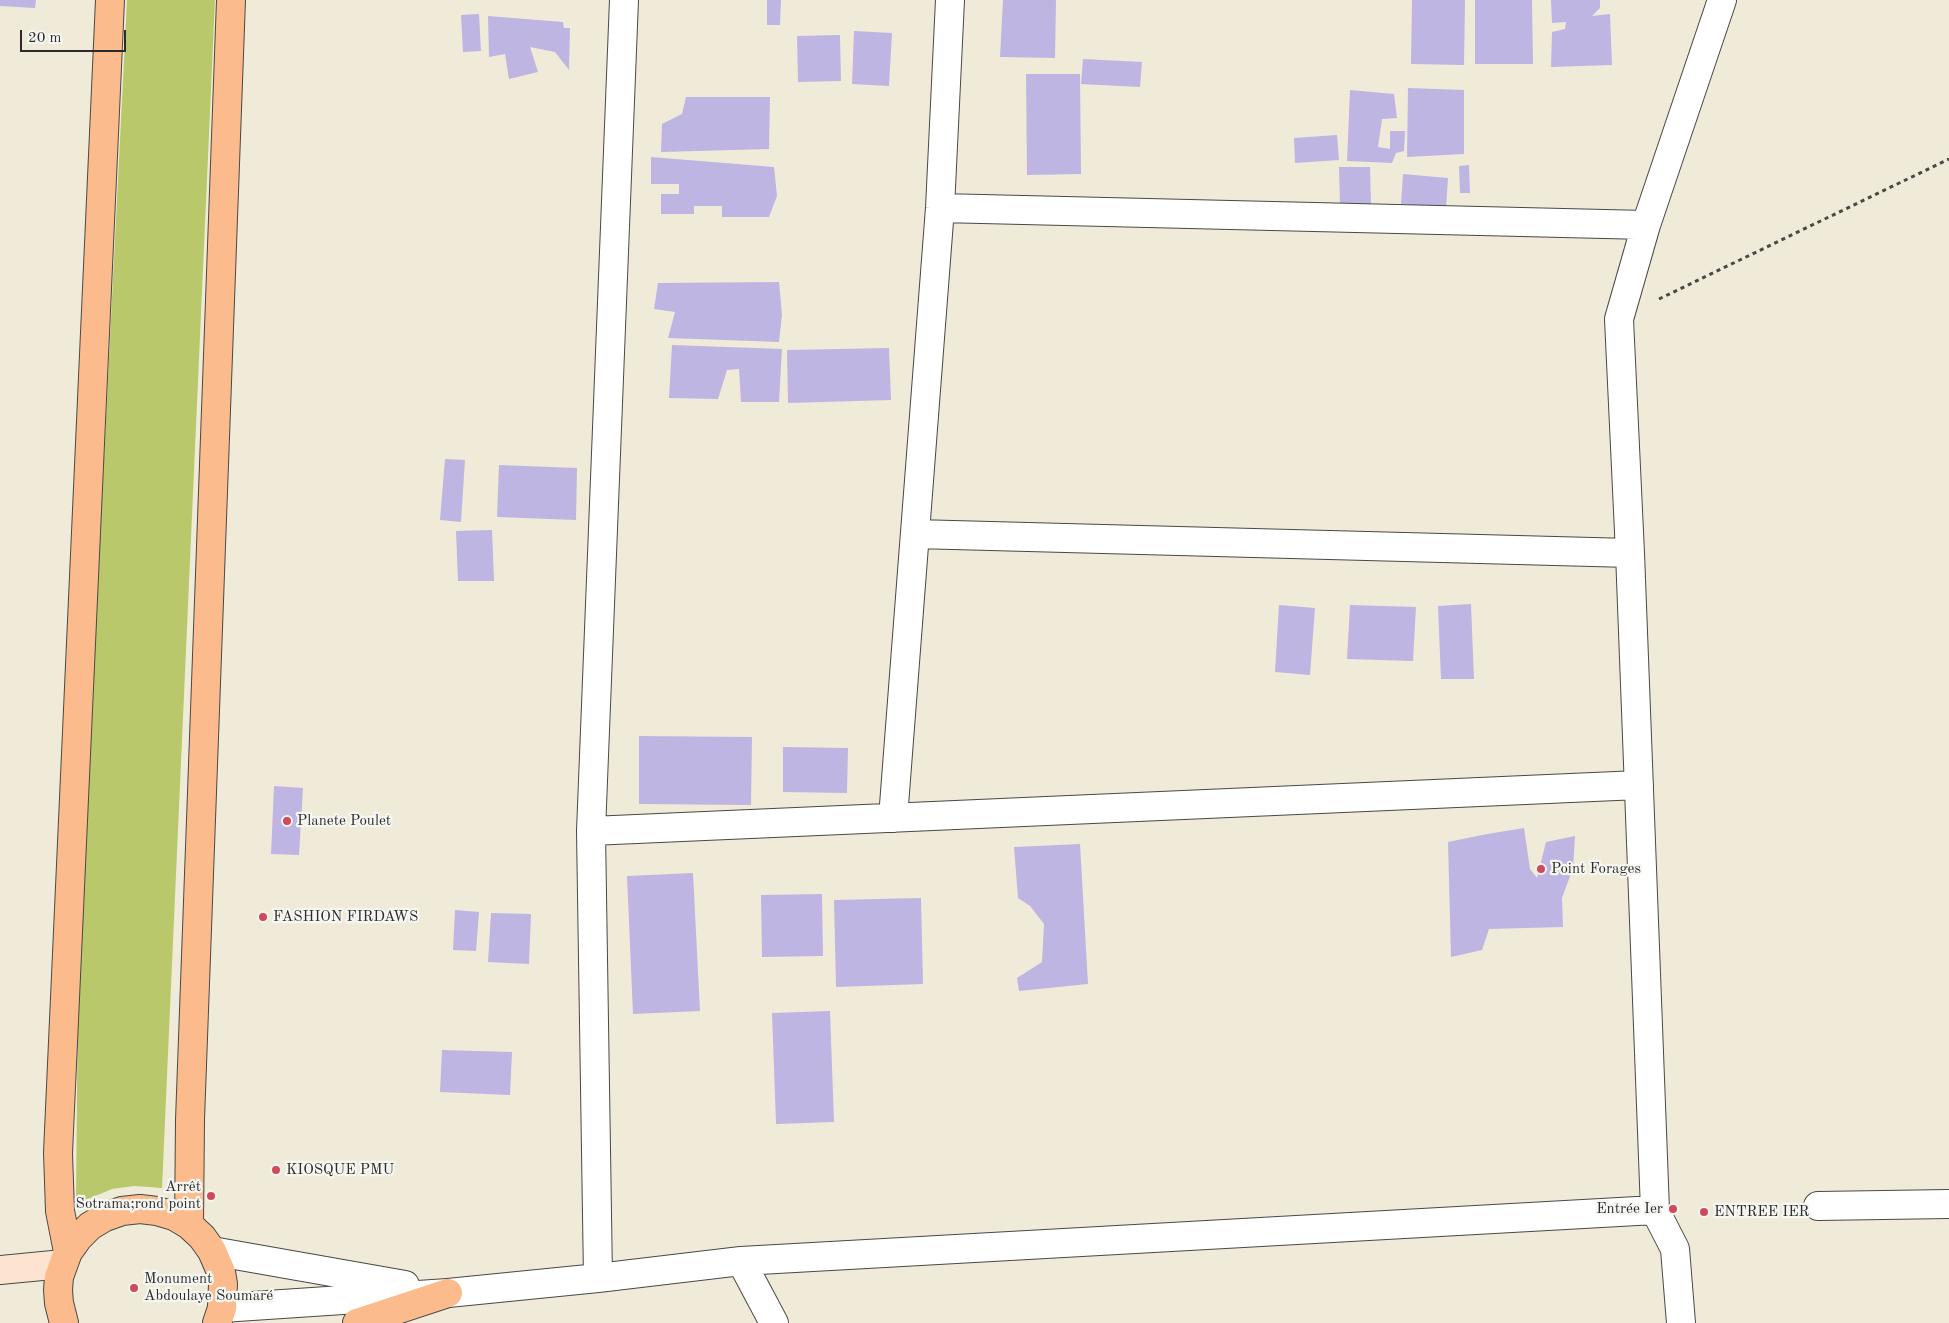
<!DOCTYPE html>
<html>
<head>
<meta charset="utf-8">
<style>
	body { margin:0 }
	#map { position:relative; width:1949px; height:1323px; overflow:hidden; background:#f0ebd8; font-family:"Old Standard TT",serif }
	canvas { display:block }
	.scale { position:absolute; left:20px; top:30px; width:106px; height:22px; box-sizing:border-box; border:2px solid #2b2b2b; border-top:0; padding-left:6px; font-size:15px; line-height:18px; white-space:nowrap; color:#2b2b2b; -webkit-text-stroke:4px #f6f6f2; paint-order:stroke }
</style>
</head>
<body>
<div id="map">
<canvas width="1949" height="1323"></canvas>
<div class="scale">20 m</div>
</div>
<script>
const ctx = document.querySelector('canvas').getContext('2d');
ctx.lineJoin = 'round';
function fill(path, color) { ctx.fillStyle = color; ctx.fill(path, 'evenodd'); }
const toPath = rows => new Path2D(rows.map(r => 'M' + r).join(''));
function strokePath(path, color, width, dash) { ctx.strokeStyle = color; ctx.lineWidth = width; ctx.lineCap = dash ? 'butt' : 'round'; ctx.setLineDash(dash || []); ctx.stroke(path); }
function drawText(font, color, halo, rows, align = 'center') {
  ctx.font = font + ' "Old Standard TT",serif'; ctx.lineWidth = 4.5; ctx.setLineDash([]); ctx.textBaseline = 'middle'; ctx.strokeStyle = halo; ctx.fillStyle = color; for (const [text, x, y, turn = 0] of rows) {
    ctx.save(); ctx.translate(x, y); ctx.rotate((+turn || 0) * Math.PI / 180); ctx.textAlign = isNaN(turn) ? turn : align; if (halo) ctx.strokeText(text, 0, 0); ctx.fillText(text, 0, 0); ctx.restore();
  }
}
const green = toPath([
	[127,0,215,0,162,1188,134,1186,112,1189,76,1204,78,978]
]);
const building = toPath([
	[0,0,36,0,35,8,0,6],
	[767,0,781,0,780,25,767,25],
	[1003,0,1056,0,1055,58,1000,57],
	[1412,0,1465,0,1464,65,1411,64],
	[1475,0,1532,0,1533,64,1475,64],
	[1551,0,1600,0,1600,8,1592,16,1610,14,1612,65,1551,67,1552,32,1565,29,1566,22,1552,23],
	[479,14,481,51,463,52,461,15],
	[488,16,563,22,564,28,570,28,569,70,555,52,530,47,538,72,509,79,505,54,489,57],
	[854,31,892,33,889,86,852,84],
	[840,35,841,81,798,82,797,36],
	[1083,59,1142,62,1140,87,1081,84],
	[1026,74,1080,74,1081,174,1027,175],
	[1408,88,1464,90,1464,154,1407,157],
	[1350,90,1394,94,1397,118,1382,119,1378,147,1390,149,1390,131,1405,131,1404,151,1396,153,1392,163,1347,161],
	[686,97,770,97,769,149,661,152,662,124,682,114],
	[1337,135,1339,160,1295,163,1294,138],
	[651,157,774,167,777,196,769,217,722,217,722,206,694,206,694,214,661,214,661,194,679,194,679,184,651,184],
	[1469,165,1470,193,1460,193,1459,166],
	[1339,167,1370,167,1371,204,1340,204],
	[1403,174,1448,178,1446,208,1401,204],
	[779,282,782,315,779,342,668,338,675,312,654,309,658,283],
	[672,345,782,349,779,402,741,402,739,369,727,370,718,399,669,398],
	[889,348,891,400,788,403,787,350],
	[445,459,465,460,461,522,440,520],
	[499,465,577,468,576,520,497,517],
	[492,530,494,581,458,581,456,531],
	[1471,604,1474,679,1441,679,1438,606],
	[1279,605,1315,608,1310,675,1275,672],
	[1350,605,1416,607,1413,661,1347,659],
	[639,736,752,737,751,805,639,804],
	[783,747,848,748,847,793,783,792],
	[274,786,303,788,299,855,271,854],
	[1524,828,1530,869,1537,878,1546,842,1575,836,1573,868,1562,898,1563,927,1489,929,1482,950,1451,957,1448,842,1487,834],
	[1080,844,1088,984,1019,991,1017,978,1042,962,1044,924,1030,906,1018,898,1014,847],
	[693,873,700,1011,633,1014,627,876],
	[822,894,823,956,762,957,761,895],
	[921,898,923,984,836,987,834,900],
	[455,910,479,912,476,951,453,950],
	[491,913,531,914,529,964,488,962],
	[830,1011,834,1122,776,1124,772,1013],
	[442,1050,512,1052,510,1095,440,1092]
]);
const path = toPath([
	[1659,299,1949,159]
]);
const street = toPath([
	[940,208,1646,225],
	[915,534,1630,553],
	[893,818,940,208,950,0],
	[591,831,1639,785],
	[1818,1206,1949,1204],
	[212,1251,405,1285],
	[741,1261,774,1323],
	[598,1278,591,831,624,0],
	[222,1308,448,1293,598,1278,741,1261,1655,1210],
	[1681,1323,1675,1249,1655,1210,1630,553,1619,319,1646,225,1722,0]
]);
const secondary = toPath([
	[0,1270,63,1264]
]);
const primary = toPath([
	[189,1225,190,1120,231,0],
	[68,1252,60,1211,58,1153,110,0],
	[64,1323,59,1303,58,1290,59,1277,68,1252,78,1238,90,1226,105,1217,122,1211,140,1209,157,1211,174,1216,189,1225,202,1237,212,1251,221,1272,223,1284,222,1308,217,1323],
	[357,1323,448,1293]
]);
const markers = [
	[287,821,5,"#d1495b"],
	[1541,869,5,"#d1495b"],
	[263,917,5,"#d1495b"],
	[276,1170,5,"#d1495b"],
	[211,1196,5,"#d1495b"],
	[1673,1209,5,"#d1495b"],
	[1704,1212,5,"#d1495b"],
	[134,1288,5,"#d1495b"]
];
const poiNames = [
	["Planete Poulet",297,821],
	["Point Forages",1551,869],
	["FASHION FIRDAWS",273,917],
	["KIOSQUE PMU",286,1170],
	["Arrêt",201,1187,"right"],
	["Sotrama;rond point",201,1204,"right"],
	["Entrée Ier",1663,1209,"right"],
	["ENTREE IER",1714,1212],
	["Monument",144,1279],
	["Abdoulaye Soumaré",144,1296]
];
fill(green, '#b9c86a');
fill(building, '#beb5e3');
strokePath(street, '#494845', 30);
strokePath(secondary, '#494845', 30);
strokePath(primary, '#494845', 30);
strokePath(path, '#494845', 3, [4, 4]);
strokePath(street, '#fff', 28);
strokePath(secondary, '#fde4d1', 28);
strokePath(primary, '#fbbb8d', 28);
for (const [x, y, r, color] of markers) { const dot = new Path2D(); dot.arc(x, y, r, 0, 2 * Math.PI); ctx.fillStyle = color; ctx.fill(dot); strokePath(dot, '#f6f6f2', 2); }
drawText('15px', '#2b2b2b', '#f6f6f2', poiNames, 'left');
</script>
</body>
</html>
